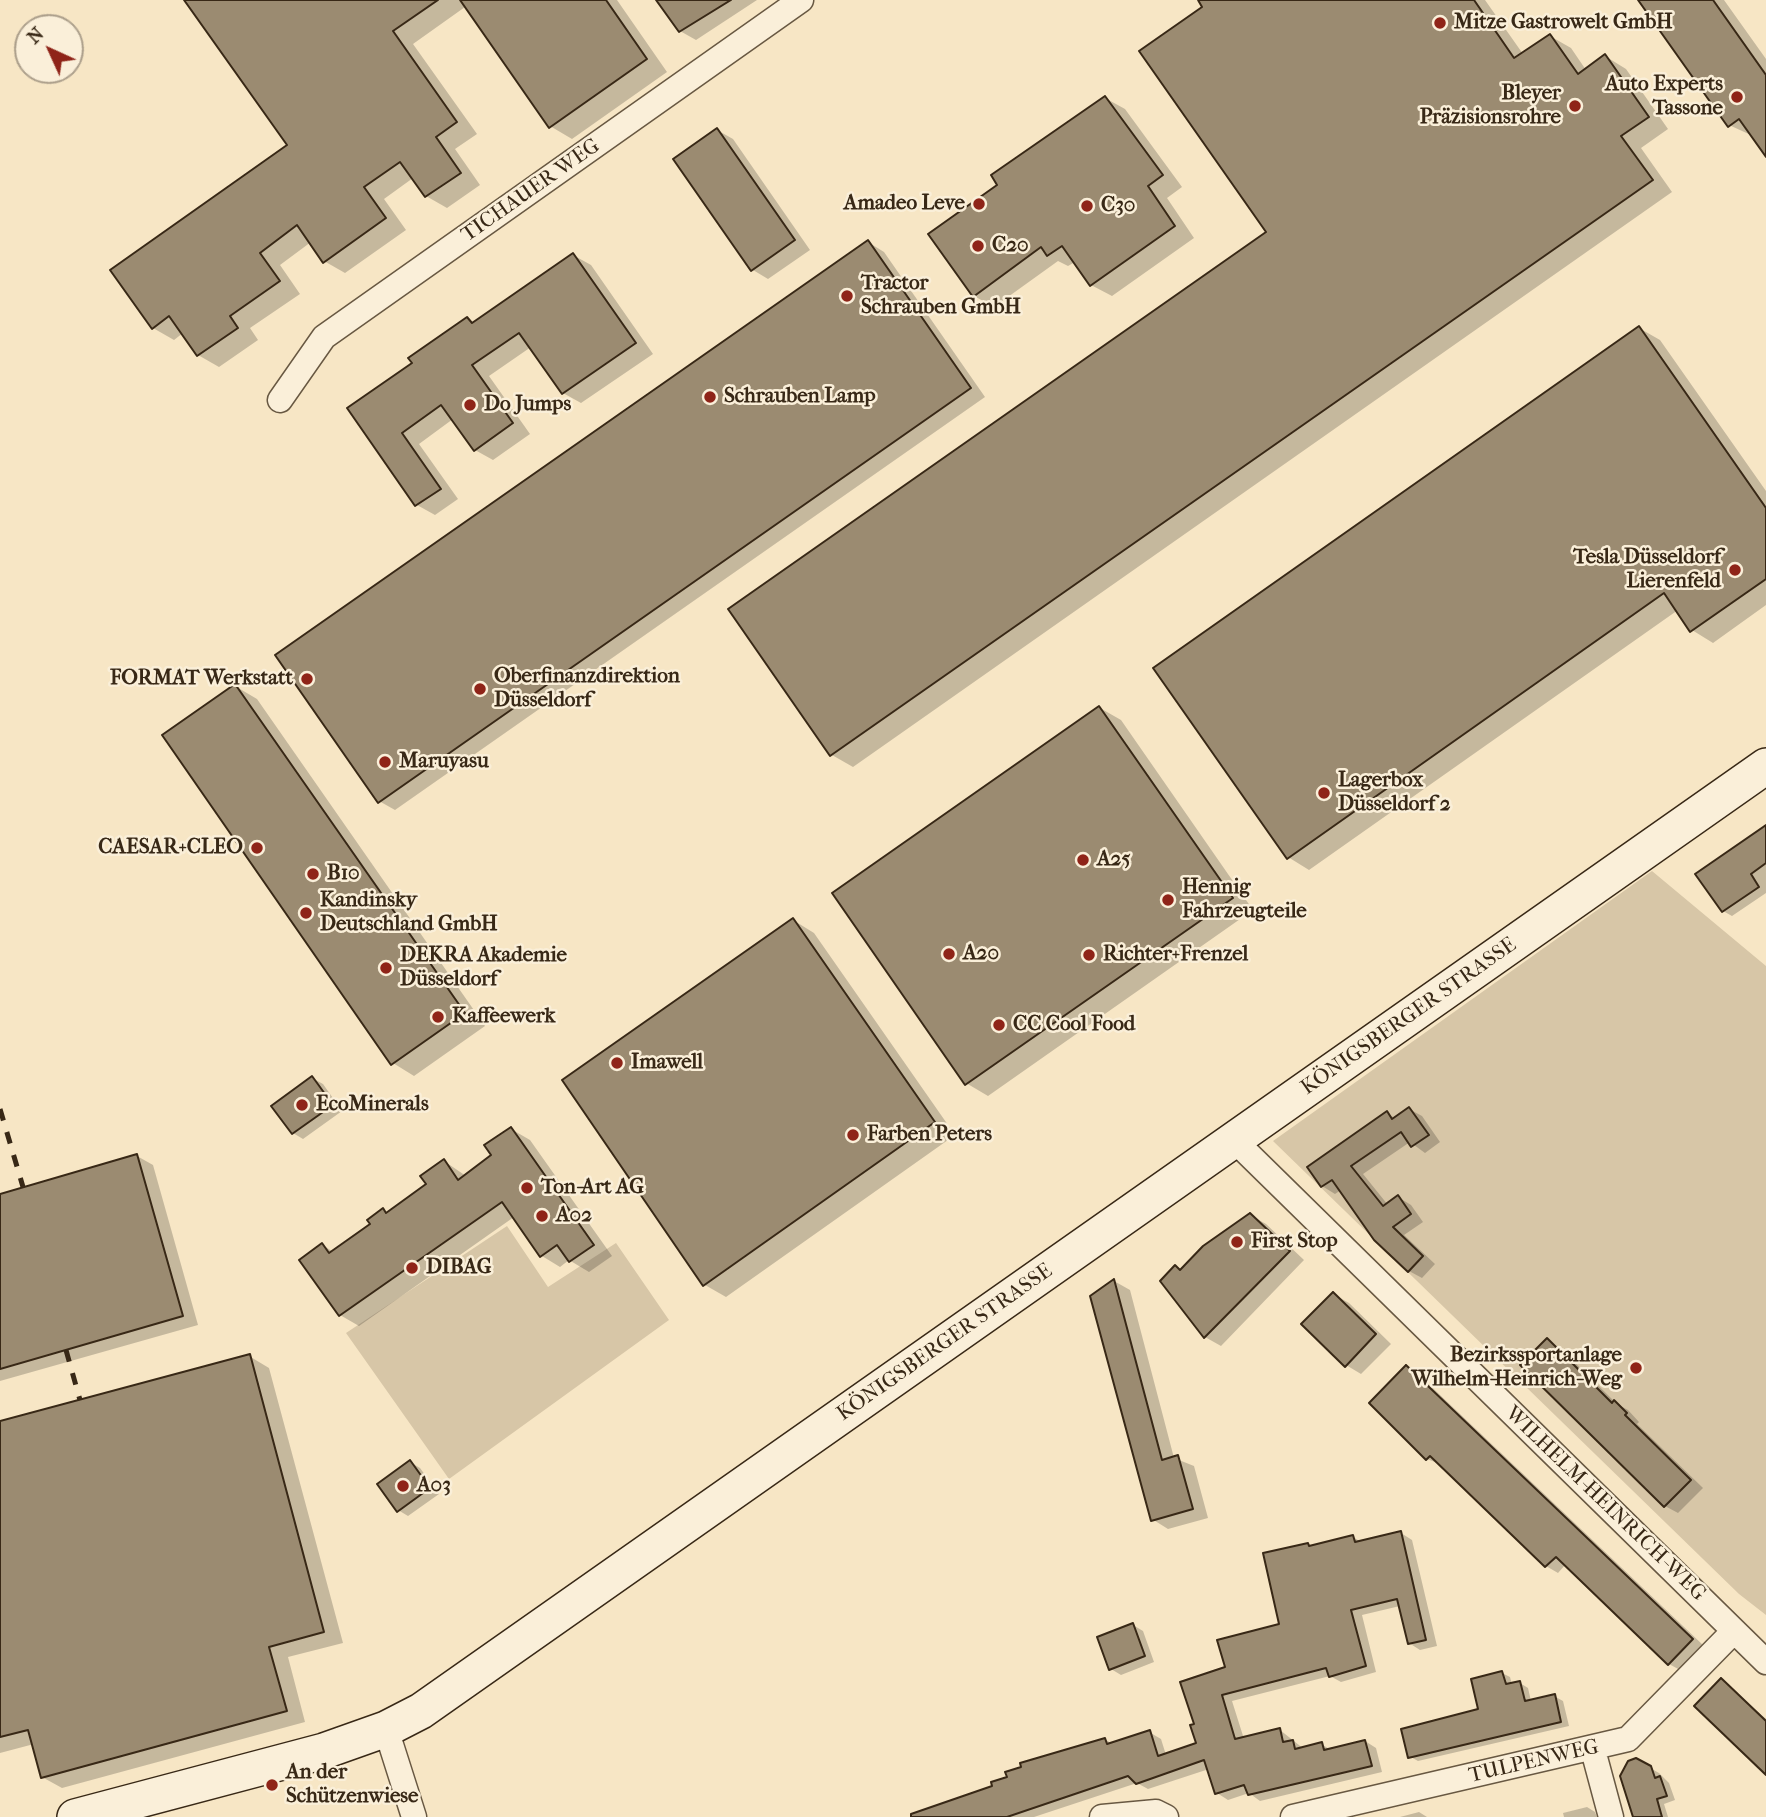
<!DOCTYPE html>
<html>
<head>
<meta charset="utf-8">
<style>
	body { margin:0 }
	#map { position:relative; width:1766px; height:1817px; overflow:hidden; background:#f7e6c5; font-family:"IM FELL French Canon",serif }
	canvas { display:block }
	.north { position:absolute; left:14px; top:14px; width:70px; height:70px; box-sizing:border-box; background:#faefd9; border:2px solid #ac9f8b; border-radius:50%; rotate:315deg; font-size:19px; font-weight:700; line-height:28px; text-align:center; color:#382816 }
	.north::after { content:''; display:block; margin:auto; width:24px; height:32px; background:#8f2418; clip-path:polygon(50% 0,100% 100%,50% 72%,0 100%) }
</style>
</head>
<body>
<div id="map">
<canvas width="1766" height="1817"></canvas>
<div class="north">N</div>
</div>
<script>
const ctx = document.querySelector('canvas').getContext('2d');
ctx.lineJoin = 'round';
function fill(path, color) { ctx.fillStyle = color; ctx.fill(path, 'evenodd'); }
const toPath = rows => new Path2D(rows.map(r => 'M' + r).join(''));
function strokePath(path, color, width, dash) { ctx.strokeStyle = color; ctx.lineWidth = width; ctx.lineCap = dash ? 'butt' : 'round'; ctx.setLineDash(dash || []); ctx.stroke(path); }
function drawText(font, color, halo, rows, align = 'center') {
  ctx.font = font + ' "IM FELL French Canon",serif'; ctx.lineWidth = 5; ctx.setLineDash([]); ctx.textBaseline = 'middle'; ctx.strokeStyle = halo; ctx.fillStyle = color; for (const [text, x, y, turn = 0] of rows) {
    ctx.save(); ctx.translate(x, y); ctx.rotate((+turn || 0) * Math.PI / 180); ctx.textAlign = isNaN(turn) ? turn : align; if (halo) ctx.strokeText(text, 0, 0); ctx.fillText(text, 0, 0); ctx.restore();
  }
}
const green = toPath([
	[1652,871,1766,966,1766,1615,1739,1594,1273,1141],
	[507,1226,548,1287,616,1243,669,1320,449,1479,346,1333]
]);
const shadow = toPath([
	[187,0,460,0,465,7,413,44,477,134,455,149,480,185,447,208,426,196,413,178,384,199,406,230,345,273,324,261,311,242,280,265,300,294,250,328,258,340,219,367,198,355,183,333,174,340,153,328,289,146],
	[497,0,617,0,667,72,572,139,550,126],
	[658,0,757,0,696,40,680,31],
	[1200,0,1485,0,1523,54,1550,36,1571,48,1586,70,1605,56,1626,69,1668,129,1641,148,1672,192,853,767,832,755,1268,233,1204,7],
	[1641,0,1724,0,1766,59,1766,153,1753,136,1729,125],
	[1105,98,1125,109,1182,187,1167,198,1194,238,1112,296,1091,285,1075,262,1068,266,1058,261,994,307,974,296],
	[717,130,733,139,810,250,768,279,753,270],
	[868,242,884,252,985,397,395,810,379,801],
	[573,255,591,265,653,354,581,403,563,393,531,347,489,376,530,434,493,460,475,450,453,419,419,444,458,499,435,515,417,505,349,408,414,363,467,319,475,323],
	[1639,328,1660,340,1766,491,1766,605,1713,643,1692,630,1678,610,1309,870,1288,857],
	[235,686,257,699,485,1026,414,1076,393,1063],
	[1100,708,1121,720,1253,910,988,1096,966,1083],
	[1766,827,1766,893,1732,916,1723,911],
	[793,920,814,933,955,1135,726,1297,705,1285,564,1081],
	[312,1078,323,1084,342,1111,303,1139,293,1133],
	[1409,1109,1422,1116,1440,1142,1425,1153,1410,1142,1363,1174,1388,1205,1398,1197,1411,1205,1423,1222,1404,1235,1435,1264,1422,1278,1409,1271,1341,1190,1335,1194,1322,1186,1387,1113,1396,1119],
	[511,1129,530,1140,612,1256,589,1272,569,1260,560,1267,542,1256,514,1217,359,1326,340,1315,302,1260,323,1245,333,1252,373,1224,383,1210,388,1213,429,1185,444,1161,466,1176,494,1156],
	[137,1156,153,1165,198,1325,0,1381,0,1195],
	[1250,1215,1266,1224,1304,1260,1221,1346,1205,1337,1176,1267,1181,1271],
	[1114,1281,1130,1290,1174,1458,1194,1466,1208,1518,1168,1529,1152,1519],
	[1333,1294,1349,1303,1391,1344,1361,1374,1346,1365],
	[1547,1340,1560,1348,1617,1404,1628,1410,1639,1422,1637,1424,1703,1488,1678,1513,1665,1506],
	[249,1356,269,1368,343,1643,288,1657,305,1722,62,1788,42,1777,34,1744,0,1753,0,1423],
	[1407,1368,1418,1374,1704,1646,1680,1670,1669,1664,1566,1564,1558,1573,1546,1566,1440,1464,1427,1459,1371,1403],
	[410,1462,420,1468,439,1494,408,1516,398,1510],
	[1401,1533,1412,1540,1437,1646,1420,1650,1409,1643,1400,1606,1362,1615,1376,1672,1341,1682,1330,1676,1232,1701,1244,1739,1280,1730,1304,1749,1321,1744,1331,1750,1365,1741,1376,1748,1382,1772,1260,1801,1249,1793,1228,1800,1217,1793,1209,1769,1148,1789,1137,1783,1034,1817,936,1817,1104,1739,1113,1744,1149,1732,1161,1739,1166,1755,1198,1744,1227,1668,1281,1626,1308,1545,1312,1547,1353,1537,1361,1542],
	[1133,1625,1143,1631,1154,1662,1121,1675,1111,1669],
	[1502,1673,1510,1677,1512,1685,1520,1683,1528,1688,1531,1701,1554,1696,1563,1701,1569,1726,1418,1761,1409,1756,1480,1710],
	[1722,1680,1766,1719,1766,1773],
	[1636,1760,1659,1773,1669,1783,1675,1800,1664,1804,1668,1817,1636,1817],
	[1587,1807,1595,1812,1597,1817,1564,1817,1563,1813],
	[1419,1812,1427,1817,1400,1817]
]);
const building = toPath([
	[184,0,438,0,393,31,457,122,436,137,461,173,425,197,400,162,364,187,386,218,323,263,297,225,260,253,280,281,230,316,238,328,197,356,169,316,152,329,110,270,287,145,184,0],
	[460,0,606,0,647,59,549,128,460,0],
	[656,0,731,0,679,32,656,0],
	[1198,0,1474,0,1514,58,1550,34,1578,74,1605,54,1649,117,1621,136,1653,180,830,756,728,609,1266,232,1139,51,1202,7,1198,0],
	[1638,0,1713,0,1766,75,1766,157,1739,119,1728,127,1638,0],
	[1105,96,1163,175,1148,186,1175,226,1090,286,1062,246,1047,256,1041,247,973,297,928,234,997,185,991,175,1105,96],
	[717,128,795,240,751,271,673,159,717,128],
	[868,240,971,388,378,803,275,655,868,240],
	[573,253,636,343,562,394,519,333,472,365,513,423,474,451,441,405,402,433,441,489,415,506,347,408,412,363,408,358,467,317,472,323,573,253],
	[1639,326,1766,508,1766,579,1690,632,1664,593,1287,859,1153,668,1639,326],
	[235,684,465,1013,391,1065,162,735,235,684],
	[1099,706,1233,898,965,1085,832,893,1099,706],
	[1766,825,1766,863,1751,874,1759,887,1722,912,1695,874,1766,825],
	[793,918,935,1122,703,1286,562,1080,793,918],
	[312,1076,333,1105,292,1134,271,1106,312,1076],
	[1409,1107,1429,1135,1411,1147,1401,1132,1351,1166,1383,1206,1398,1195,1411,1214,1393,1227,1423,1256,1408,1272,1374,1240,1332,1180,1321,1187,1307,1167,1387,1111,1392,1119,1409,1107],
	[511,1127,594,1245,569,1262,557,1245,540,1257,502,1202,339,1316,299,1260,322,1243,329,1253,370,1224,367,1220,383,1208,386,1213,426,1184,420,1176,444,1159,458,1180,491,1155,484,1145,511,1127],
	[137,1154,183,1316,0,1369,0,1194,137,1154],
	[1250,1213,1290,1251,1204,1338,1160,1281,1175,1265,1180,1270,1203,1246,1250,1213],
	[1114,1279,1162,1460,1178,1455,1193,1509,1151,1521,1090,1296,1114,1279],
	[1333,1292,1376,1334,1345,1367,1301,1324,1333,1292],
	[1547,1338,1612,1403,1614,1400,1627,1413,1625,1415,1691,1480,1664,1507,1520,1365,1547,1338],
	[250,1354,324,1632,269,1647,287,1711,41,1778,28,1730,0,1737,0,1421,250,1354],
	[1406,1365,1693,1639,1668,1665,1556,1557,1545,1567,1430,1456,1426,1460,1369,1403,1406,1365],
	[410,1460,430,1488,397,1512,377,1484,410,1460],
	[1401,1531,1426,1640,1408,1644,1397,1599,1351,1610,1366,1666,1329,1677,1326,1668,1222,1695,1235,1739,1280,1728,1283,1742,1293,1740,1295,1749,1322,1742,1324,1750,1365,1740,1372,1766,1248,1795,1244,1785,1215,1794,1204,1760,1136,1784,1128,1776,1007,1817,911,1817,911,1814,992,1786,991,1782,1007,1777,1005,1772,1021,1767,1020,1763,1105,1738,1107,1744,1150,1730,1158,1756,1196,1743,1190,1725,1194,1724,1180,1682,1225,1667,1217,1640,1279,1624,1263,1553,1308,1543,1309,1546,1353,1535,1355,1542,1401,1531],
	[1133,1623,1145,1656,1109,1670,1097,1637,1133,1623],
	[1502,1671,1506,1684,1520,1681,1525,1701,1555,1694,1561,1722,1408,1758,1401,1729,1478,1709,1471,1679,1502,1671],
	[1721,1678,1766,1721,1766,1775,1694,1706,1721,1678],
	[1636,1758,1651,1766,1655,1778,1660,1776,1667,1796,1657,1799,1662,1817,1633,1817,1620,1776,1628,1761,1636,1758]
]);
const minor = toPath([
	[280,400,324,337,801,0],
	[1234,1140,1766,1662],
	[386,1729,414,1817],
	[1593,1750,1611,1817],
	[1102,1817,1156,1812,1166,1817],
	[1293,1817,1628,1739,1734,1631]
]);
const secondary = toPath([
	[75,1817,324,1751,386,1729,421,1711,1766,766]
]);
const rail = toPath([
	[0,1109,23,1187],
	[66,1350,80,1400]
]);
const markers = [
	[1440,23,7,"#8f2418"],
	[1737,97,7,"#8f2418"],
	[1575,106,7,"#8f2418"],
	[979,204,7,"#8f2418"],
	[1087,206,7,"#8f2418"],
	[978,246,7,"#8f2418"],
	[847,296,7,"#8f2418"],
	[710,397,7,"#8f2418"],
	[470,405,7,"#8f2418"],
	[1735,570,7,"#8f2418"],
	[307,679,7,"#8f2418"],
	[480,689,7,"#8f2418"],
	[385,762,7,"#8f2418"],
	[1324,793,7,"#8f2418"],
	[257,848,7,"#8f2418"],
	[1083,860,7,"#8f2418"],
	[313,874,7,"#8f2418"],
	[1168,900,7,"#8f2418"],
	[306,913,7,"#8f2418"],
	[949,954,7,"#8f2418"],
	[1089,955,7,"#8f2418"],
	[386,968,7,"#8f2418"],
	[438,1017,7,"#8f2418"],
	[999,1025,7,"#8f2418"],
	[617,1063,7,"#8f2418"],
	[302,1105,7,"#8f2418"],
	[853,1135,7,"#8f2418"],
	[527,1188,7,"#8f2418"],
	[542,1216,7,"#8f2418"],
	[1237,1242,7,"#8f2418"],
	[412,1268,7,"#8f2418"],
	[1636,1368,7,"#8f2418"],
	[403,1486,7,"#8f2418"],
	[272,1785,7,"#8f2418"]
];
const poiNames = [
	["Mitze Gastrowelt GmbH",1454,23],
	["Auto Experts",1723,85,"right"],
	["Tassone",1723,109,"right"],
	["Bleyer",1561,94,"right"],
	["Präzisionsrohre",1561,118,"right"],
	["Amadeo Leve",965,204,"right"],
	["C30",1101,206],
	["C20",992,246],
	["Tractor",861,284],
	["Schrauben GmbH",861,308],
	["Schrauben Lamp",724,397],
	["Do Jumps",484,405],
	["Tesla Düsseldorf",1721,558,"right"],
	["Lierenfeld",1721,582,"right"],
	["Oberfinanzdirektion",494,677],
	["Düsseldorf",494,701],
	["FORMAT Werkstatt",293,679,"right"],
	["Maruyasu",399,762],
	["Lagerbox",1338,781],
	["Düsseldorf 2",1338,805],
	["CAESAR+CLEO",243,848,"right"],
	["A25",1097,860],
	["B10",327,874],
	["Hennig",1182,888],
	["Fahrzeugteile",1182,912],
	["Kandinsky",320,901],
	["Deutschland GmbH",320,925],
	["A20",963,954],
	["Richter+Frenzel",1103,955],
	["DEKRA Akademie",400,956],
	["Düsseldorf",400,980],
	["Kaffeewerk",452,1017],
	["CC Cool Food",1013,1025],
	["Imawell",631,1063],
	["EcoMinerals",316,1105],
	["Farben Peters",867,1135],
	["Ton-Art AG",541,1188],
	["A02",556,1216],
	["First Stop",1251,1242],
	["DIBAG",426,1268],
	["Bezirkssportanlage",1622,1356,"right"],
	["Wilhelm-Heinrich-Weg",1622,1380,"right"],
	["A03",417,1486],
	["An der",286,1773],
	["Schützenwiese",286,1797]
];
const streetNames = [
	["TICHAUER WEG",531,191,-35],
	["KÖNIGSBERGER STRASSE",1409,1017,-35],
	["KÖNIGSBERGER STRASSE",945,1343,-35],
	["WILHELM-HEINRICH-WEG",1605,1504,44],
	["TULPENWEG",1534,1762,-13]
];
fill(green, '#d7c6a7');
fill(shadow, '#0003');
fill(building, '#9b8b71');
strokePath(building, '#382816', 2);
strokePath(minor, '#685842', 27);
strokePath(secondary, '#382816', 38);
strokePath(minor, '#faefd9', 24);
strokePath(secondary, '#faefd9', 35);
strokePath(rail, '#382816', 5, [12, 12]);
for (const [x, y, r, color] of markers) { const dot = new Path2D(); dot.arc(x, y, r, 0, 2 * Math.PI); ctx.fillStyle = color; ctx.fill(dot); strokePath(dot, '#faefd9', 2.5); }
drawText('bold 21px', '#382816', '#faefd9', poiNames, 'left');
drawText('21px', '#382816', '#faefd9', streetNames);
</script>
</body>
</html>
